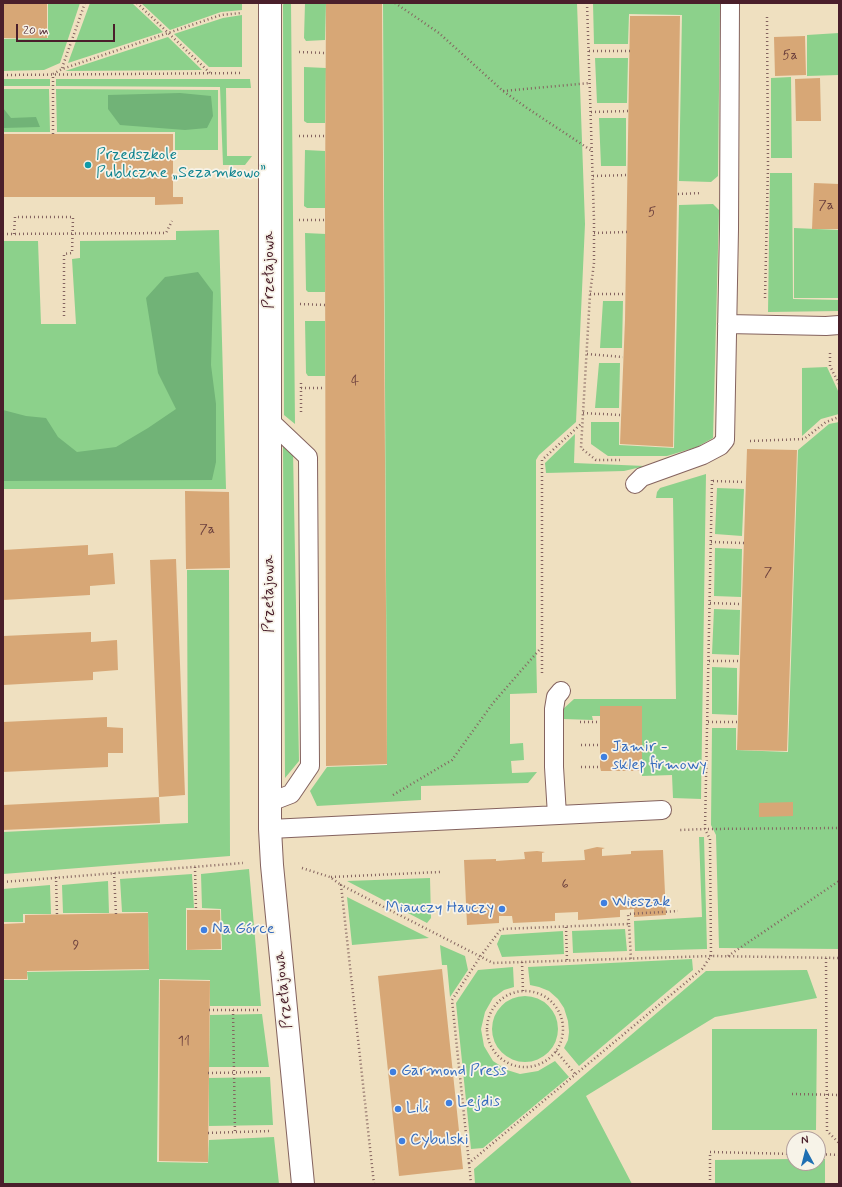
<!DOCTYPE html>
<html>
<head>
<meta charset="utf-8">
<style>
	body { margin:0 }
	#map { position:relative; width:842px; height:1187px; overflow:hidden; background:#efe0c0; font-family:Mynerve,sans-serif }
	canvas { display:block }
	.frame { position:absolute; inset:0; border:4px solid #4a1f2b; pointer-events:none }
	.north { position:absolute; left:786px; top:1131px; width:40px; height:40px; box-sizing:border-box; background:#f7f3e8; border:1px solid #b29e9c; border-radius:50%; rotate:353deg; font-size:11px; font-weight:700; line-height:16px; text-align:center; color:#4a1f2b }
	.north::after { content:''; display:block; margin:auto; width:14px; height:18px; background:#1f6fb2; clip-path:polygon(50% 0,100% 100%,50% 72%,0 100%) }
	.scale { position:absolute; left:16px; top:24px; width:99px; height:18px; box-sizing:border-box; border:2px solid #4a1f2b; border-top:0; padding-left:5px; font-size:12px; line-height:14px; white-space:nowrap; color:#4a1f2b; -webkit-text-stroke:3px #f7f3e8; paint-order:stroke }
</style>
</head>
<body>
<div id="map">
<canvas width="842" height="1187"></canvas>
<div class="frame"></div>
<div class="north">N</div>
<div class="scale">20 m</div>
</div>
<script>
const ctx = document.querySelector('canvas').getContext('2d');
ctx.lineJoin = 'round';
function fill(path, color) { ctx.fillStyle = color; ctx.fill(path, 'evenodd'); }
const toPath = rows => new Path2D(rows.map(r => 'M' + r).join(''));
function strokePath(path, color, width, dash) { ctx.strokeStyle = color; ctx.lineWidth = width; ctx.lineCap = dash ? 'butt' : 'round'; ctx.setLineDash(dash || []); ctx.stroke(path); }
function drawText(font, color, halo, rows, align = 'center') {
  ctx.font = font + ' Mynerve,sans-serif'; ctx.lineWidth = 3.5; ctx.setLineDash([]); ctx.textBaseline = 'middle'; ctx.strokeStyle = halo; ctx.fillStyle = color; for (const [text, x, y, turn = 0] of rows) {
    ctx.save(); ctx.translate(x, y); ctx.rotate((+turn || 0) * Math.PI / 180); ctx.textAlign = isNaN(turn) ? turn : align; if (halo) ctx.strokeText(text, 0, 0); ctx.fillText(text, 0, 0); ctx.restore();
  }
}
const green = toPath([
	[48,3,80,3,60,63,44,70,3,71,3,39,48,38],
	[90,3,132,3,163,32,68,63],
	[141,3,242,3,242,10,221,12,170,30],
	[284,3,291,3,295,424,284,415,283,5],
	[305,3,326,3,325,40,306,41,304,38],
	[383,3,577,3,585,224,576,422,539,455,536,460,536,646,537,693,510,694,510,744,523,743,524,760,511,761,512,773,537,772,528,783,421,786,421,800,317,806,310,791,327,767,387,765],
	[593,3,720,3,718,176,711,182,679,181,682,15,629,14,628,44,594,44],
	[242,15,242,67,209,67,174,34,223,18],
	[839,33,839,75,807,76,807,35],
	[168,37,202,70,65,71],
	[595,58,628,58,627,103,597,103],
	[304,67,326,68,325,123,307,123,304,121],
	[791,77,792,158,771,158,771,78],
	[3,79,50,79,50,86,3,86],
	[56,79,250,79,251,88,226,88,227,156,252,156,245,165,223,165,220,87,56,86],
	[3,89,49,89,50,132,3,132],
	[56,89,218,90,218,150,175,150,175,132,57,132],
	[599,118,626,118,626,166,601,166],
	[305,150,325,151,325,208,307,208,304,206],
	[770,173,792,173,793,299,839,300,839,311,768,312],
	[713,204,719,210,713,438,697,447,667,456,608,456,591,444,591,422,619,422,619,445,674,448,679,205],
	[794,228,839,230,839,298,794,298],
	[219,230,226,489,3,489,3,241,38,241,41,324,76,324,72,259,80,258,80,241,176,240,176,231],
	[305,233,326,234,325,292,308,292,306,290],
	[603,301,623,301,622,348,600,348],
	[305,321,325,321,325,376,308,376,306,373],
	[599,363,620,363,619,408,595,408],
	[827,367,839,393,839,414,821,419,802,436,802,368],
	[839,422,839,949,719,948,716,835,711,825,712,728,736,728,736,750,788,752,798,450,829,424],
	[575,434,574,463,645,466,624,471,546,473,545,463],
	[283,444,293,451,299,761,285,778],
	[706,474,701,799,673,798,672,775,642,776,642,706,600,706,600,716,592,716,593,720,563,719,562,710,574,699,676,699,673,498,656,498,657,492,660,488],
	[717,488,744,489,742,536,715,534],
	[715,548,742,549,741,597,714,596],
	[187,570,229,570,230,856,3,874,3,832,188,823],
	[714,609,740,610,739,655,712,654],
	[712,667,737,668,737,715,712,714],
	[699,837,704,837,707,949,635,951,634,921,702,917],
	[249,869,261,1006,210,1006,210,980,159,979,157,1162,208,1163,209,1140,274,1137,279,1184,3,1184,3,980,28,980,27,972,149,970,148,912,122,912,120,879,192,874,194,908,186,908,186,950,222,950,221,909,202,908,201,874],
	[430,878,431,918,427,923,347,881],
	[108,881,109,913,63,913,62,885],
	[50,885,51,914,23,914,23,922,3,922,3,889],
	[347,897,429,938,352,945],
	[625,929,627,951,573,953,572,931],
	[563,931,564,954,502,957,497,944,501,935],
	[440,945,465,956,468,970,450,997,447,965,442,965],
	[692,959,693,970,579,1066,564,1048,568,1040,569,1032,568,1021,564,1008,558,999,549,991,539,987,530,985,528,967],
	[513,967,514,987,504,990,493,998,485,1012,481,1029,484,1046,493,1061,507,1070,520,1074,538,1071,555,1061,569,1077,483,1148,471,1149,456,1003,478,970],
	[807,970,817,998,715,1017,586,1096,632,1184,475,1184,474,1169,706,971],
	'492 1029a33 33 0 1 1 66 0a33 33 0 1 1-66 0Z',
	[262,1014,269,1067,209,1067,210,1015],
	[712,1029,817,1029,816,1130,712,1130],
	[270,1077,273,1125,209,1126,209,1078],
	[794,1159,794,1163,818,1163,818,1159,825,1159,825,1184,715,1184,715,1160]
]);
const forest = toPath([
	[180,93,211,96,213,116,207,128,185,130,120,125,108,109,108,95],
	[3,108,11,118,36,117,40,127,3,128],
	[198,272,213,292,211,365,216,404,216,462,212,480,3,481,3,410,26,416,46,418,58,437,77,452,116,447,148,428,176,409,158,373,146,298,165,277]
]);
const building = toPath([
	[3,3,47,3,47,38,3,38],
	[326,3,382,3,387,764,326,766,325,208],
	[630,16,680,16,673,447,620,444,625,320],
	[805,36,806,75,775,76,774,37],
	[820,78,821,121,796,121,795,79],
	[3,134,173,134,173,197,183,197,183,204,155,205,155,197,3,197],
	[814,183,839,184,839,229,812,229],
	[747,449,797,450,787,751,737,750],
	[185,491,229,492,230,568,186,569],
	[88,545,88,555,113,553,115,584,90,586,90,595,3,600,3,550],
	[176,559,185,795,159,797,150,560],
	[91,632,91,642,117,640,118,670,93,672,93,680,3,685,3,636],
	[600,706,642,706,642,771,601,771,600,767],
	[107,717,107,727,123,728,123,753,108,753,108,767,3,772,3,722],
	[159,797,160,823,3,830,3,805],
	[793,802,793,816,759,817,759,803],
	[597,847,605,848,602,849,602,856,631,854,631,851,663,850,666,915,634,917,634,909,620,910,620,917,578,920,578,912,555,913,555,921,513,923,512,916,499,916,499,923,467,925,464,860,496,859,496,861,525,859,524,852,537,851,545,852,542,853,542,862,585,860,584,850],
	[187,910,220,910,221,949,187,950],
	[148,913,149,969,27,971,27,979,3,979,3,924,25,923,25,915],
	[442,969,463,1169,399,1176,378,976],
	[160,980,210,981,208,1162,159,1161]
]);
const path = toPath([
	[137,3,210,73],
	[395,3,439,33,503,91,527,108,592,151],
	[587,3,594,220,594,263,590,294,581,448,596,460,620,460],
	[589,51,630,51],
	[299,52,326,53],
	[62,68,85,3],
	[3,75,242,73],
	[503,91,590,83],
	[591,112,629,111],
	[53,134,53,74,62,69,221,15,241,13],
	[299,136,325,136],
	[593,176,628,175],
	[678,194,702,193],
	[299,220,325,220],
	[594,233,627,232],
	[3,234,166,233,172,221],
	[14,234,15,217,73,217,72,253,64,254,64,316],
	[590,294,625,294],
	[765,298,768,166,767,17],
	[300,304,325,305],
	[830,353,830,366,839,384],
	[587,354,623,357],
	[301,383,301,412],
	[301,388,325,388],
	[583,413,621,415],
	[750,441,804,439,826,422,839,417],
	[712,480,705,829,839,828],
	[713,481,745,482],
	[711,542,744,543],
	[710,603,741,604],
	[709,661,740,661],
	[542,673,542,460,582,423],
	[580,722,600,722],
	[708,722,738,722],
	[581,745,600,745],
	[581,767,600,767],
	[393,795,452,760,493,703,540,649],
	[195,867,196,910],
	[302,868,330,877,341,885],
	[114,873,116,914],
	[56,877,57,915],
	[331,877,440,872],
	[3,882,243,863],
	[629,924,628,914,678,911],
	[566,927,567,961],
	[728,956,839,881],
	[826,958,827,1131,839,1143],
	[522,962,523,991],
	'487 1029a38 38 0 1 1 76 0a38 38 0 1 1-76 0Z',
	[209,1010,258,1010],
	[233,1010,235,1133],
	[556,1051,576,1075],
	[208,1073,264,1072],
	[792,1094,839,1095],
	[208,1133,269,1131],
	[818,1154,839,1155],
	[469,1163,452,1000,480,957,501,929,629,924,631,959],
	[374,1184,341,885,493,963,711,956,839,958],
	[471,1184,469,1163,702,969,711,956,710,839,705,829,680,830],
	[710,1184,710,1152,794,1154]
]);
const service = toPath([
	[727,324,826,326,839,325],
	[635,484,642,477,703,455,720,446,725,440,729,229,730,3],
	[270,802,291,794,310,766,308,457,270,421],
	[557,815,554,767,554,709,556,697,561,691],
	[270,829,662,810]
]);
const minor = toPath([
	[270,3,270,829,272,865,303,1184]
]);
const markers = [
	[88,165,4,"#0f9aa8"],
	[604,757,4,"#3f7fe0"],
	[604,903,4,"#3f7fe0"],
	[502,909,4,"#3f7fe0"],
	[204,930,4,"#3f7fe0"],
	[393,1072,4,"#3f7fe0"],
	[449,1103,4,"#3f7fe0"],
	[398,1109,4,"#3f7fe0"],
	[402,1141,4,"#3f7fe0"]
];
const numberNames = [
	["5a",790,56],
	["7a",826,206],
	["5",652,213],
	["4",355,382],
	["7a",207,530],
	["7",768,573],
	["6",565,885],
	["9",76,946],
	["11",184,1042]
];
const cultureNames = [
	["Przedszkole",96,156],
	["Publiczne „Sezamkowo”",96,174]
];
const streetNames = [
	["Przełajowa",270,270,-90],
	["Przełajowa",270,594,-90],
	["Przełajowa",284,990,-96]
];
const shopNames = [
	["Jamir -",612,748],
	["sklep firmowy",612,766],
	["Wieszak",612,903],
	["Miauczy Hauczy",494,909,"right"],
	["Na Górce",212,930],
	["Garmond Press",401,1072],
	["Lejdis",457,1103],
	["Lili",406,1109],
	["Cybulski",410,1141]
];
fill(green, '#8cd18b');
fill(forest, '#71b377');
fill(building, '#d7a776');
strokePath(service, '#84635f', 20);
strokePath(minor, '#84635f', 24);
strokePath(path, '#84635f', 2.5, [1, 3]);
strokePath(service, '#fff', 18);
strokePath(minor, '#fff', 22);
for (const [x, y, r, color] of markers) { const dot = new Path2D(); dot.arc(x, y, r, 0, 2 * Math.PI); ctx.fillStyle = color; ctx.fill(dot); strokePath(dot, '#f7f3e8', 1.5); }
drawText('14px', '#6d413e', null, numberNames);
drawText('16px', '#0d838f', '#f7f3e8', cultureNames, 'left');
drawText('16px', '#4a1f2b', '#f7f3e8', streetNames);
drawText('16px', '#366cbe', '#f7f3e8', shopNames, 'left');
</script>
</body>
</html>
